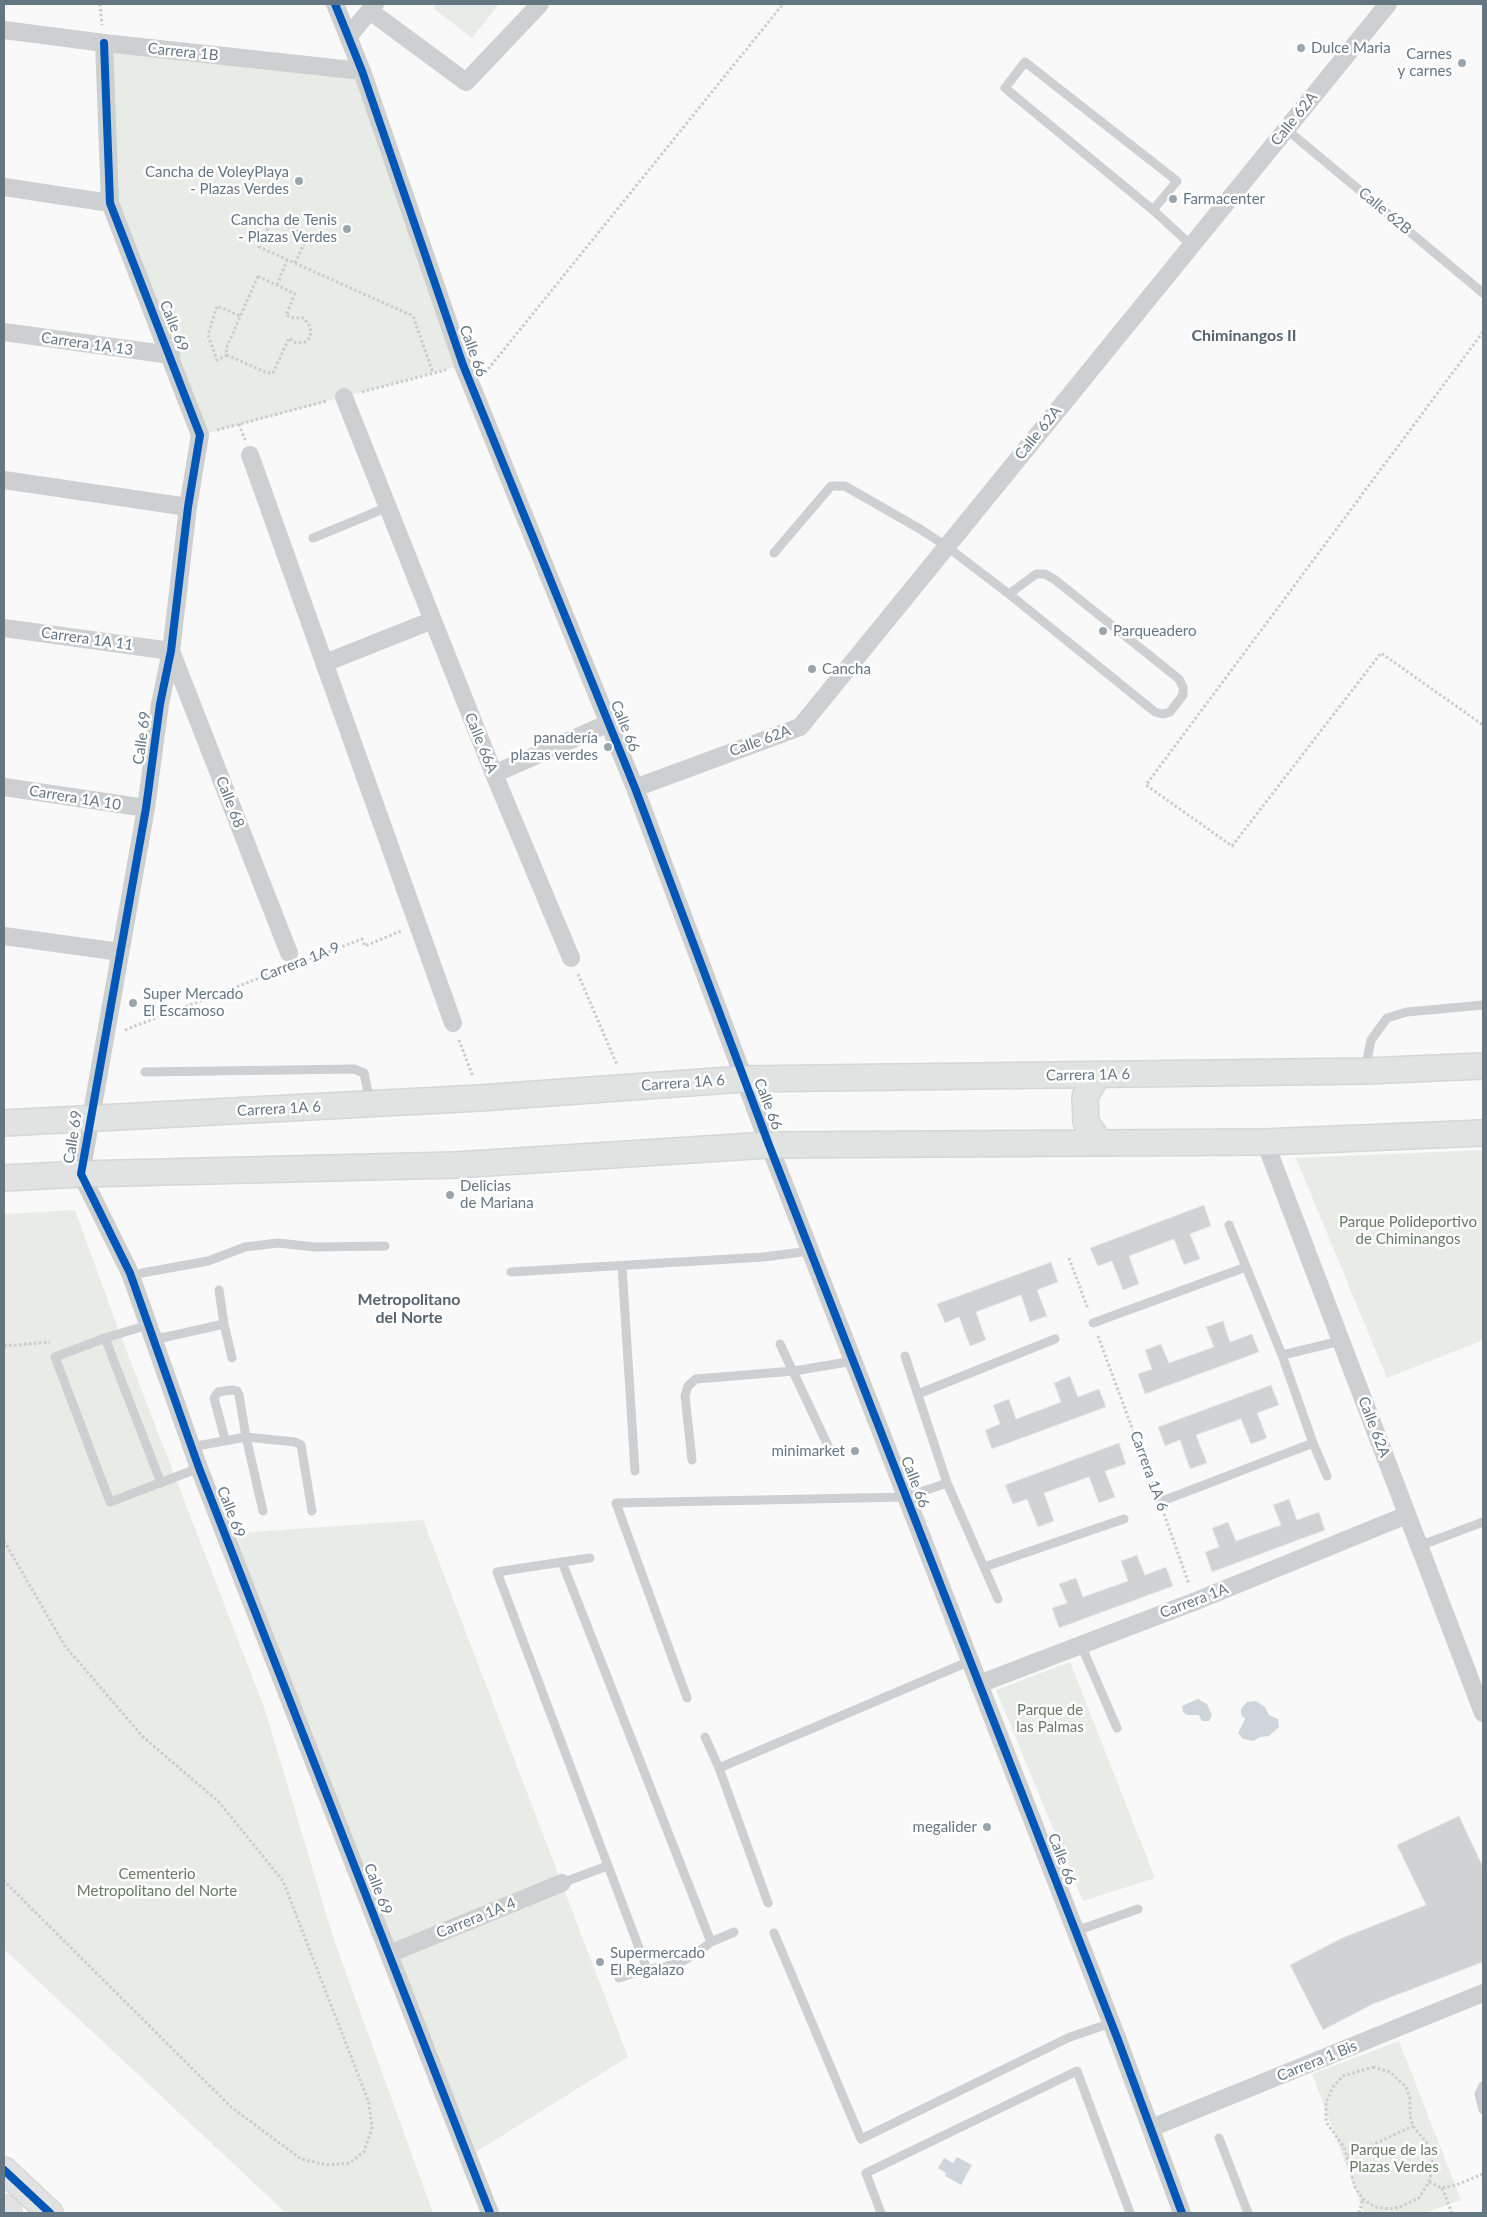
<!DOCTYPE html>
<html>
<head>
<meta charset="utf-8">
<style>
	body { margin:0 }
	#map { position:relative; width:1487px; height:2217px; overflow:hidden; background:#f9f9f9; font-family:Lato,sans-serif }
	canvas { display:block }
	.frame { position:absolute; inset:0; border:5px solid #657683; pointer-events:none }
</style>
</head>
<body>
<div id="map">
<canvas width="1487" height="2217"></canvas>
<div class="frame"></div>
</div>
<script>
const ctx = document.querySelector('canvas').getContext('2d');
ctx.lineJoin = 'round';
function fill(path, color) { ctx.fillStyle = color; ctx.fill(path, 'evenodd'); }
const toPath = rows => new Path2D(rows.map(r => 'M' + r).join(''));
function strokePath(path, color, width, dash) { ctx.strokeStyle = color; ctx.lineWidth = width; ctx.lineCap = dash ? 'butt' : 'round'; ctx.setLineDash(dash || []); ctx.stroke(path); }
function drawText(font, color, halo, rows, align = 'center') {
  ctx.font = font + ' Lato,sans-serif'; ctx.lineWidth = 5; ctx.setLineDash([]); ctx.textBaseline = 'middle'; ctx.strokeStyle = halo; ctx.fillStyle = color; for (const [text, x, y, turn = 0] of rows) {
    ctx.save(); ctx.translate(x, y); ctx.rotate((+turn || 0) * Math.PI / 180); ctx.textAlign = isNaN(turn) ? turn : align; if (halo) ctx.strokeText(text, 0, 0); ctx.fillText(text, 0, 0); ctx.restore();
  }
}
const green = toPath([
	[437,4,499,4,472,38,433,8],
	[104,43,362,71,463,365,200,435,110,203],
	[1483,1150,1483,1340,1387,1378,1296,1158],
	[75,1210,120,1334,265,1710,333,1937,433,2213,286,2213,4,1949,4,1214],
	[423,1520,628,2057,468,2157,225,1534],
	[1070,1662,1155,1878,1083,1901,996,1690],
	[1399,2041,1461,2200,1425,2213,1364,2213,1312,2074]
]);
const water = toPath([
	[1198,1699,1207,1704,1212,1715,1209,1721,1202,1721,1199,1715,1187,1715,1183,1712,1182,1706],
	[1256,1701,1265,1707,1269,1715,1278,1719,1279,1727,1269,1736,1260,1737,1253,1741,1243,1739,1238,1733,1245,1719,1241,1715,1241,1709,1247,1702],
	[957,2157,972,2165,961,2185,945,2176,946,2173,938,2168,944,2158,953,2163]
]);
const building = toPath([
	[1204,1205,1211,1226,1190,1234,1200,1259,1184,1265,1174,1239,1129,1256,1139,1284,1123,1290,1112,1261,1098,1266,1090,1248,1204,1205],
	[1051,1262,1058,1282,1037,1290,1047,1316,1030,1322,1021,1295,976,1312,986,1340,970,1346,959,1317,945,1323,937,1304,1051,1262],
	[1223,1321,1230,1342,1252,1334,1259,1352,1145,1394,1138,1374,1152,1369,1145,1350,1161,1344,1169,1363,1214,1347,1206,1327,1223,1321],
	[1070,1376,1078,1397,1099,1389,1106,1407,992,1449,985,1430,1000,1424,993,1405,1009,1399,1016,1419,1061,1402,1054,1383,1070,1376],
	[1271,1385,1279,1405,1257,1413,1267,1438,1251,1444,1241,1419,1196,1435,1207,1463,1190,1469,1180,1440,1165,1446,1158,1427,1271,1385],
	[1119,1443,1126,1464,1105,1471,1115,1497,1099,1503,1089,1477,1044,1493,1054,1521,1038,1527,1027,1499,1013,1504,1005,1485,1119,1443],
	[1289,1499,1297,1520,1319,1512,1325,1530,1212,1572,1205,1552,1219,1547,1212,1528,1228,1522,1236,1541,1281,1525,1273,1505,1289,1499],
	[1137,1555,1145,1575,1166,1567,1173,1586,1059,1628,1052,1608,1067,1603,1059,1584,1076,1578,1083,1597,1128,1581,1121,1561,1137,1555],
	[1459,1816,1483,1867,1483,1962,1373,2004,1323,2030,1290,1965,1342,1938,1426,1905,1397,1845,1459,1816]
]);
const path = toPath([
	[100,4,102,25],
	[295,263,308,236,272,219,259,247,413,316,433,373],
	[258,276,295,294,286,315,294,318,304,318,311,328,310,338,305,342,296,343,289,338,273,373,267,373,227,355,226,349,258,276],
	[277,285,287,260],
	[1483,332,1146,785,1232,846,1381,653,1483,725],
	[227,355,217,360,208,335,217,306,240,316],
	[485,373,783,4],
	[362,392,446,370],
	[239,424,245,440],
	[217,430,327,401],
	[305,961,362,939,365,946,401,931],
	[578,974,617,1065],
	[125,1030,280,970],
	[459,1040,473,1077],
	[1069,1258,1088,1309],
	[1098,1336,1155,1490],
	[4,1346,50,1342],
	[1164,1514,1189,1584],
	[4,1541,65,1646,143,1737,219,1802,283,1881,369,2103,372,2128,364,2152,349,2163,327,2165,301,2159,231,2107,4,1881],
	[1373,2067,1390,2072,1406,2087,1410,2099,1410,2116,1413,2126,1430,2147,1432,2157,1433,2166,1429,2182,1419,2198,1400,2207,1389,2209,1375,2207,1363,2199,1355,2187,1344,2147,1326,2122,1326,2102,1333,2087,1343,2076,1373,2067],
	[1348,2156,1413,2126],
	[1429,2182,1442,2188,1456,2185,1483,2174],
	[1442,2188,1452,2213],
	[1359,2213,1363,2199]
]);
const lane = toPath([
	[1286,129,1483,293],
	[1153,210,1177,181,1025,62,1005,88,1153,210,1191,245],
	[313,538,388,507],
	[774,553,831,486,845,486,920,529,946,546,1009,594,1155,712,1163,714,1170,712,1183,695,1183,687,1179,679,1054,579,1045,574,1036,574,1009,594],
	[1365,1070,1371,1040,1387,1018,1407,1012,1483,1005],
	[145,1072,354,1069,364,1073,370,1102],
	[622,1266,635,1471],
	[511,1272,764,1257,810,1251],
	[142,1273,208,1261,245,1247,278,1243,315,1247,385,1246],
	[219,1290,224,1324,232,1358],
	[1093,1323,1246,1267],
	[148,1325,105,1338,55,1357,110,1502,199,1468],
	[105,1338,161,1483],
	[153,1340,224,1324],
	[780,1344,830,1450],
	[1282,1355,1341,1341],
	[905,1356,947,1483,998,1599],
	[918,1394,1055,1339],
	[225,1439,214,1398,218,1392,232,1390,237,1391,239,1395,246,1437,295,1442,301,1445,312,1511],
	[1313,1443,1327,1476],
	[191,1447,246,1437,263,1511],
	[692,1460,685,1396,688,1386,696,1379,794,1371,853,1361],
	[1160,1502,1313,1443,1282,1355,1229,1225],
	[1419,1546,1483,1522],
	[562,1562,590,1558],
	[984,1567,1124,1519],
	[1081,1645,1117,1728],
	[687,1698,616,1503,906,1497,947,1483],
	[705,1737,719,1768,768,1903],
	[719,1768,970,1661],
	[562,1883,607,1866],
	[1076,1931,1138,1909],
	[774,1933,861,2139,1070,2037,1111,2023],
	[647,1969,497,1572,562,1562,711,1942],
	[619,1978,647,1969,663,1967,681,1962,697,1953,711,1942,734,1932],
	[1483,2086,1479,2094,1483,2110],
	[1219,2138,1248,2213],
	[881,2213,866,2173,1077,2071,1130,2213]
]);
const street = toPath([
	[335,4,362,71,463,365,635,788,769,1145,1118,2040,1182,2213],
	[370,11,466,82,540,4],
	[4,30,104,43,362,71],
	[348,37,375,4],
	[104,43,110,203,200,435,188,507,171,651,160,704,146,808,81,1174,130,1273,199,1468,490,2213],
	[4,187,110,203],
	[4,332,171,355],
	[344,397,494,774,571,958],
	[250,455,453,1023],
	[4,480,188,507],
	[4,628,171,651,289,953],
	[325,663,433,620],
	[494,774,609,723],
	[4,787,146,808],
	[635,788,800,727,1388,4],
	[4,936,120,952],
	[1265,1142,1483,1713],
	[979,1684,1196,1601,1407,1515],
	[389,1954,562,1883],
	[1151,2128,1483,1993]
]);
const secondary = toPath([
	[1097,1075,1085,1097,1086,1122,1100,1143],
	[4,1123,480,1098,744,1079,1365,1071,1483,1066],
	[4,1178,81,1174,455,1165,769,1145,1265,1142,1483,1133],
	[4,2170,50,2213]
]);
const highway = toPath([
	[4,2209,8,2213]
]);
const cycleway = toPath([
	[335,4,362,71,463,365,635,788,769,1145,1118,2040,1182,2213],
	[104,43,110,203,200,435,188,507,171,651,160,704,146,808,81,1174,130,1273,199,1468,490,2213],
	[4,2170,50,2213]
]);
const markers = [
	[1301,48,5,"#99a4ac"],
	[1462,63,5,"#99a4ac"],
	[299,181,5,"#99a4ac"],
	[1173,199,5,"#99a4ac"],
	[347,229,5,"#99a4ac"],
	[1103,631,5,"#99a4ac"],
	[812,669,5,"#99a4ac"],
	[608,747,5,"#99a4ac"],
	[133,1003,5,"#99a4ac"],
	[450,1195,5,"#99a4ac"],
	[855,1451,5,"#99a4ac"],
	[987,1827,5,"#99a4ac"],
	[600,1962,5,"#99a4ac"]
];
const poiNames = [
	["Dulce Maria",1311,48],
	["Carnes",1452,54,"right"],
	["y carnes",1452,71,"right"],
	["Cancha de VoleyPlaya",289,172,"right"],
	["- Plazas Verdes",289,189,"right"],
	["Farmacenter",1183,199],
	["Cancha de Tenis",337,220,"right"],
	["- Plazas Verdes",337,237,"right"],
	["Parqueadero",1113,631],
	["Cancha",822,669],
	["panadería",598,738,"right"],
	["plazas verdes",598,755,"right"],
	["Super Mercado",143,994],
	["El Escamoso",143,1011],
	["Delicias",460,1186],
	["de Mariana",460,1203],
	["minimarket",845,1451,"right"],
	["megalider",977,1827,"right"],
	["Supermercado",610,1953],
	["El Regalazo",610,1970]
];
const streetNames = [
	["Carrera 1B",183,52,6],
	["Calle 62A",1294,119,-51],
	["Calle 62B",1385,211,40],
	["Calle 69",174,326,68],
	["Carrera 1A 13",87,344,8],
	["Calle 66",473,351,70],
	["Calle 62A",1038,433,-51],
	["Carrera 1A 11",87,639,8],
	["Calle 66",625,726,68],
	["Calle 69",142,738,-82],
	["Calle 62A",760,741,-20],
	["Calle 66A",481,743,68],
	["Carrera 1A 10",75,798,9],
	["Calle 68",230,802,69],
	["Carrera 1A 9",300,962,-21],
	["Carrera 1A 6",1088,1075,-1],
	["Carrera 1A 6",683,1083,-4],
	["Calle 66",768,1104,69],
	["Carrera 1A 6",279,1109,-3],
	["Calle 69",73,1137,-81],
	["Calle 62A",1374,1427,69],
	["Carrera 1A 6",1149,1471,70],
	["Calle 66",915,1482,69],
	["Calle 69",231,1512,69],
	["Carrera 1A",1194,1601,-21],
	["Calle 66",1062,1859,69],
	["Calle 69",378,1889,69],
	["Carrera 1A 4",476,1918,-22],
	["Carrera 1 Bis",1317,2061,-22]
];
const parkNames = [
	["Parque Polideportivo",1408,1222],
	["de Chiminangos",1408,1239],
	["Parque de",1050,1710],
	["las Palmas",1050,1727],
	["Cementerio",157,1874],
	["Metropolitano del Norte",157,1891],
	["Parque de las",1394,2150],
	["Plazas Verdes",1394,2167]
];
const neighbourhoodNames = [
	["Chiminangos II",1244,336],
	["Metropolitano",409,1300],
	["del Norte",409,1318]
];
fill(green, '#e8ebe6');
fill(water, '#ced6d9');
fill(building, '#d0d2d3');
strokePath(building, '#e8e8e8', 1);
strokePath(secondary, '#d5d6d7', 28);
strokePath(highway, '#d5d6d6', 30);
strokePath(path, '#cbcccd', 3, [2.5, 2.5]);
strokePath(lane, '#cecfd0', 9);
strokePath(street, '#cecfd0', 18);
strokePath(secondary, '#e1e2e2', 25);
strokePath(highway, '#e1e2e2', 28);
strokePath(cycleway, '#0057b8', 8);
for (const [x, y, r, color] of markers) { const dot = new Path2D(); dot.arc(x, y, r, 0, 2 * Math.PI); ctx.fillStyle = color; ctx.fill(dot); strokePath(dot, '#fff', 2); }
drawText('15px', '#657683', '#fff', poiNames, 'left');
drawText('15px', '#657683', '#fff', streetNames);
drawText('15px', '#687a64', '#fff', parkNames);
drawText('bold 16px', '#57646e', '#fff', neighbourhoodNames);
</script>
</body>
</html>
